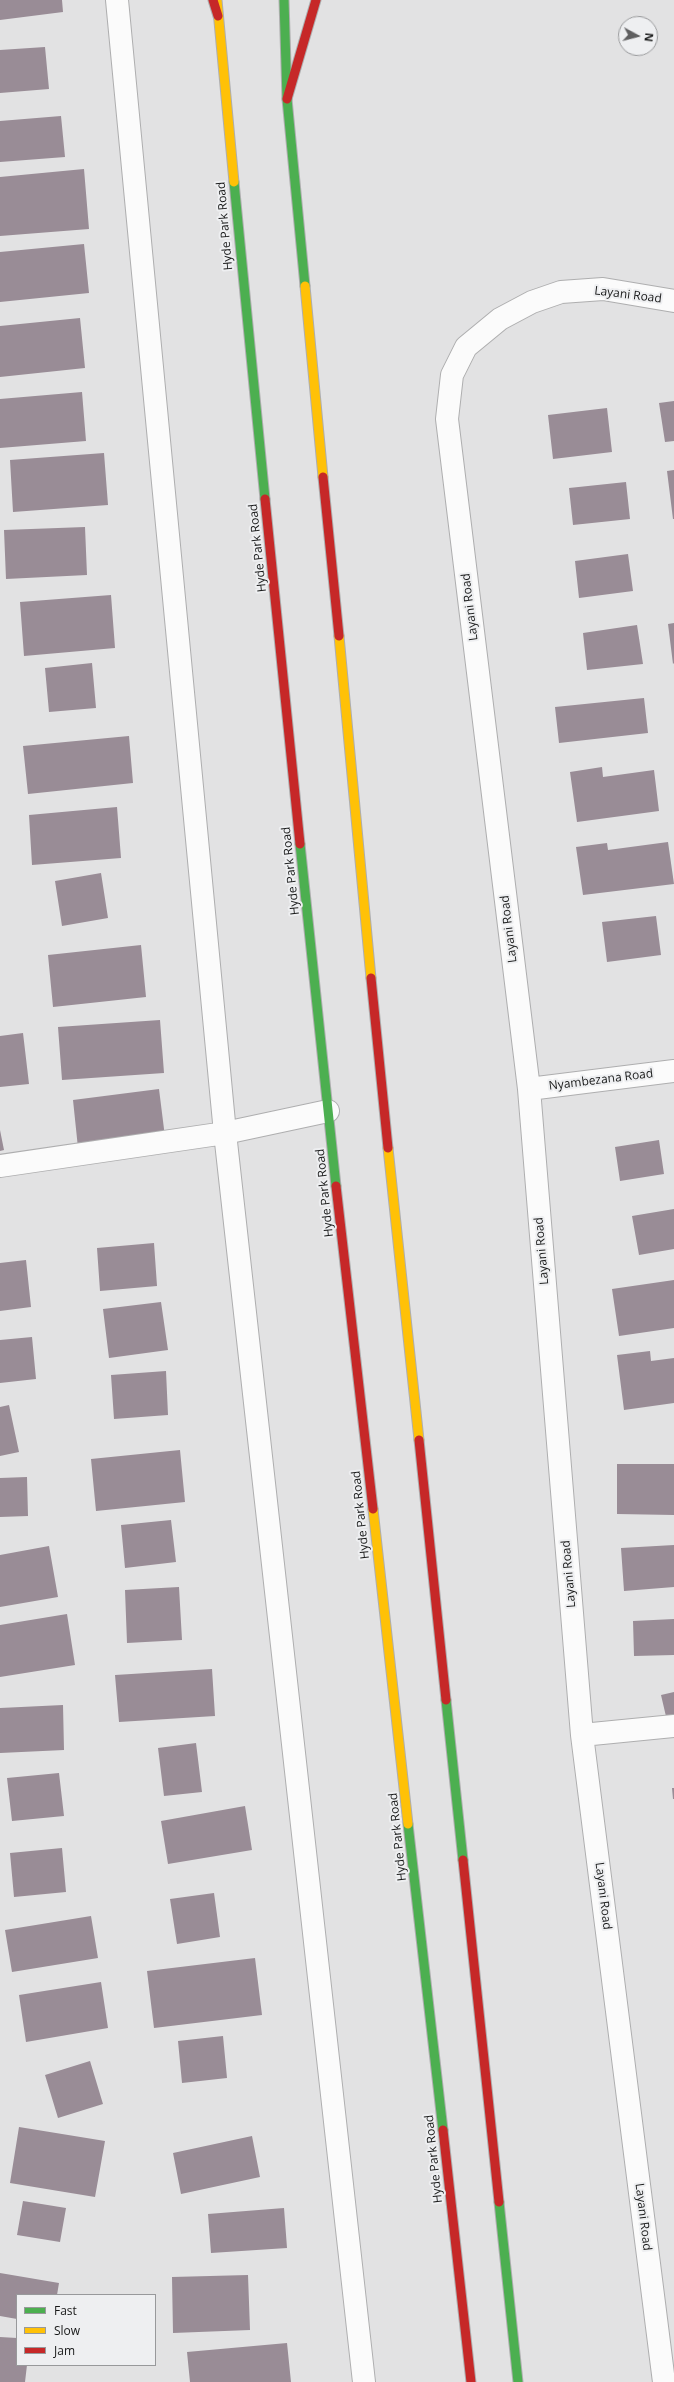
<!DOCTYPE html>
<html>
<head>
<meta charset="utf-8">
<style>
	body { margin:0 }
	#map { position:relative; width:674px; height:2382px; overflow:hidden; background:#e2e2e3; font-family:"Open Sans",sans-serif }
	canvas { display:block }
	.legend { position:absolute; left:16px; top:2294px; width:140px; height:72px; box-sizing:border-box; background:#eeeff1; border:1px solid #98999b; margin:0; padding:5px 7px; list-style:none; font-size:12px; color:#181919 }
	.legend li { display:flex; align-items:center; gap:8px; height:20px }
	.legend b { width:20px; border:1px solid #98999b }
	.north { position:absolute; left:618px; top:16px; width:40px; height:40px; box-sizing:border-box; background:#eeeff1; border:1px solid #98999b; border-radius:50%; rotate:97deg; font-size:11px; font-weight:700; line-height:16px; text-align:center; color:#181919 }
	.north::after { content:''; display:block; margin:auto; width:14px; height:18px; background:#5f5f60; clip-path:polygon(50% 0,100% 100%,50% 72%,0 100%) }
</style>
</head>
<body>
<div id="map">
<canvas width="674" height="2382"></canvas>
<ul class="legend">
<li><b style="height:5px;background:#4caf50"></b>Fast</li>
<li><b style="height:5px;background:#ffc107"></b>Slow</li>
<li><b style="height:5px;background:#c62828"></b>Jam</li>
</ul>
<div class="north">N</div>
</div>
<script>
const ctx = document.querySelector('canvas').getContext('2d');
ctx.lineJoin = 'round';
function fill(path, color) { ctx.fillStyle = color; ctx.fill(path, 'evenodd'); }
const toPath = rows => new Path2D(rows.map(r => 'M' + r).join(''));
function strokePath(path, color, width, dash) { ctx.strokeStyle = color; ctx.lineWidth = width; ctx.lineCap = dash ? 'butt' : 'round'; ctx.setLineDash(dash || []); ctx.stroke(path); }
function drawText(font, color, halo, rows, align = 'center') {
  ctx.font = font + ' "Open Sans",sans-serif'; ctx.lineWidth = 4; ctx.setLineDash([]); ctx.textBaseline = 'middle'; ctx.strokeStyle = halo; ctx.fillStyle = color; for (const [text, x, y, turn = 0] of rows) {
    ctx.save(); ctx.translate(x, y); ctx.rotate((+turn || 0) * Math.PI / 180); ctx.textAlign = isNaN(turn) ? turn : align; if (halo) ctx.strokeText(text, 0, 0); ctx.fillText(text, 0, 0); ctx.restore();
  }
}
const building = toPath([
	[0,0,62,0,63,12,0,20],
	[45,47,49,89,0,93,0,50],
	[61,116,65,157,0,162,0,121],
	[84,169,89,229,0,236,0,177],
	[84,244,89,293,0,302,0,252],
	[80,318,85,368,0,377,0,326],
	[82,392,86,441,0,448,0,399],
	[674,401,674,441,665,442,659,403],
	[607,408,612,452,553,459,548,415],
	[104,453,108,505,13,512,10,460],
	[674,470,674,519,673,519,667,471],
	[626,482,630,519,573,525,569,488],
	[85,527,87,575,6,579,4,530],
	[628,554,633,591,579,598,575,561],
	[111,595,115,648,24,656,20,602],
	[674,623,674,663,673,664,668,624],
	[637,625,643,664,587,670,583,633],
	[92,663,96,708,49,712,45,668],
	[644,698,648,733,559,743,555,707],
	[129,736,133,783,28,794,23,746],
	[602,767,603,777,654,770,659,811,577,822,570,772],
	[117,807,121,858,32,865,29,815],
	[668,842,674,884,583,895,576,847,607,843,608,850],
	[101,873,108,918,62,926,55,881],
	[656,916,661,955,607,962,602,922],
	[141,945,146,997,53,1007,48,955],
	[160,1020,164,1073,62,1080,58,1027],
	[23,1033,29,1084,0,1087,0,1036],
	[159,1089,165,1137,78,1148,73,1100],
	[0,1130,4,1150,0,1151],
	[659,1140,664,1174,620,1181,615,1147],
	[674,1209,674,1249,639,1255,632,1216],
	[154,1243,157,1286,100,1291,97,1248],
	[26,1260,31,1307,0,1311,0,1263],
	[674,1280,674,1328,619,1336,612,1289],
	[161,1302,168,1350,109,1358,103,1309],
	[32,1337,36,1379,0,1383,0,1340],
	[650,1351,651,1361,674,1358,674,1403,624,1410,617,1355],
	[166,1371,168,1415,114,1419,111,1375],
	[9,1405,19,1452,0,1456,0,1407],
	[180,1450,185,1502,96,1511,91,1459],
	[617,1464,674,1464,674,1515,617,1514],
	[27,1477,28,1516,0,1517,0,1478],
	[171,1520,176,1562,125,1568,121,1525],
	[674,1545,674,1587,624,1591,621,1548],
	[49,1546,58,1597,0,1607,0,1555],
	[179,1587,182,1640,127,1643,125,1590],
	[67,1614,75,1665,0,1677,0,1625],
	[674,1619,674,1655,634,1656,633,1621],
	[212,1669,215,1716,119,1722,115,1675],
	[674,1692,674,1724,668,1725,661,1695],
	[63,1705,64,1750,0,1753,0,1708],
	[196,1743,202,1792,164,1796,158,1748],
	[59,1773,64,1816,12,1821,7,1778],
	[672,1788,674,1788,674,1799,673,1799],
	[245,1806,252,1850,168,1864,161,1821],
	[62,1848,66,1892,14,1897,10,1853],
	[214,1893,220,1937,177,1944,170,1899],
	[91,1916,98,1958,12,1972,5,1930],
	[255,1958,262,2015,154,2028,147,1971],
	[101,1982,108,2028,26,2042,19,1995],
	[223,2036,227,2078,182,2083,178,2041],
	[90,2061,103,2104,58,2118,45,2075],
	[19,2127,105,2141,95,2197,10,2183],
	[252,2136,260,2177,181,2194,173,2153],
	[23,2201,66,2208,60,2242,17,2235],
	[284,2208,287,2248,211,2253,208,2214],
	[0,2273,59,2283,57,2295,17,2295,17,2319,0,2316],
	[248,2275,250,2330,173,2333,172,2277],
	[0,2337,17,2338,17,2365,27,2365,25,2382,0,2382],
	[287,2343,291,2382,190,2382,187,2352]
]);
const street = toPath([
	[117,0,225,1133,364,2382],
	[529,1089,674,1071],
	[0,1166,225,1133,328,1111],
	[582,1735,674,1726],
	[664,2382,582,1735,529,1089,447,419,452,375,466,347,500,319,532,302,561,292,603,289,674,301]
]);
const fast = toPath([
	[284,0,287,99,305,286],
	[234,182,265,499],
	[300,844,336,1186],
	[446,1700,463,1860],
	[408,1824,443,2130],
	[499,2202,518,2382]
]);
const slow = toPath([
	[217,0,234,182],
	[305,286,323,477],
	[339,636,371,978],
	[388,1148,419,1440],
	[373,1509,408,1824]
]);
const jam = toPath([
	[213,0,218,16],
	[287,99,316,0],
	[323,477,339,636],
	[265,499,300,844],
	[371,978,388,1148],
	[336,1186,373,1509],
	[419,1440,446,1700],
	[463,1860,499,2202],
	[443,2130,471,2382]
]);
const streetNames = [
	["Hyde Park Road",225,226,-95],
	["Layani Road",628,295,7],
	["Hyde Park Road",258,548,-96],
	["Layani Road",470,607,-97],
	["Hyde Park Road",291,871,-96],
	["Layani Road",509,929,-97],
	["Nyambezana Road",601,1080,-7],
	["Hyde Park Road",325,1193,-96],
	["Layani Road",542,1251,-95],
	["Hyde Park Road",361,1515,-96],
	["Layani Road",569,1574,-95],
	["Hyde Park Road",398,1837,-96],
	["Layani Road",603,1896,83],
	["Hyde Park Road",434,2159,-96],
	["Layani Road",643,2217,83]
];
fill(building, '#998c96');
strokePath(street, '#aeaeaf', 24);
strokePath(fast, '#aeaeaf', 11);
strokePath(slow, '#aeaeaf', 11);
strokePath(jam, '#aeaeaf', 11);
strokePath(street, '#fbfbfb', 22);
strokePath(fast, '#4caf50', 9);
strokePath(slow, '#ffc107', 9);
strokePath(jam, '#c62828', 9);
drawText('12px', '#181919', '#eeeff1', streetNames);
</script>
</body>
</html>
